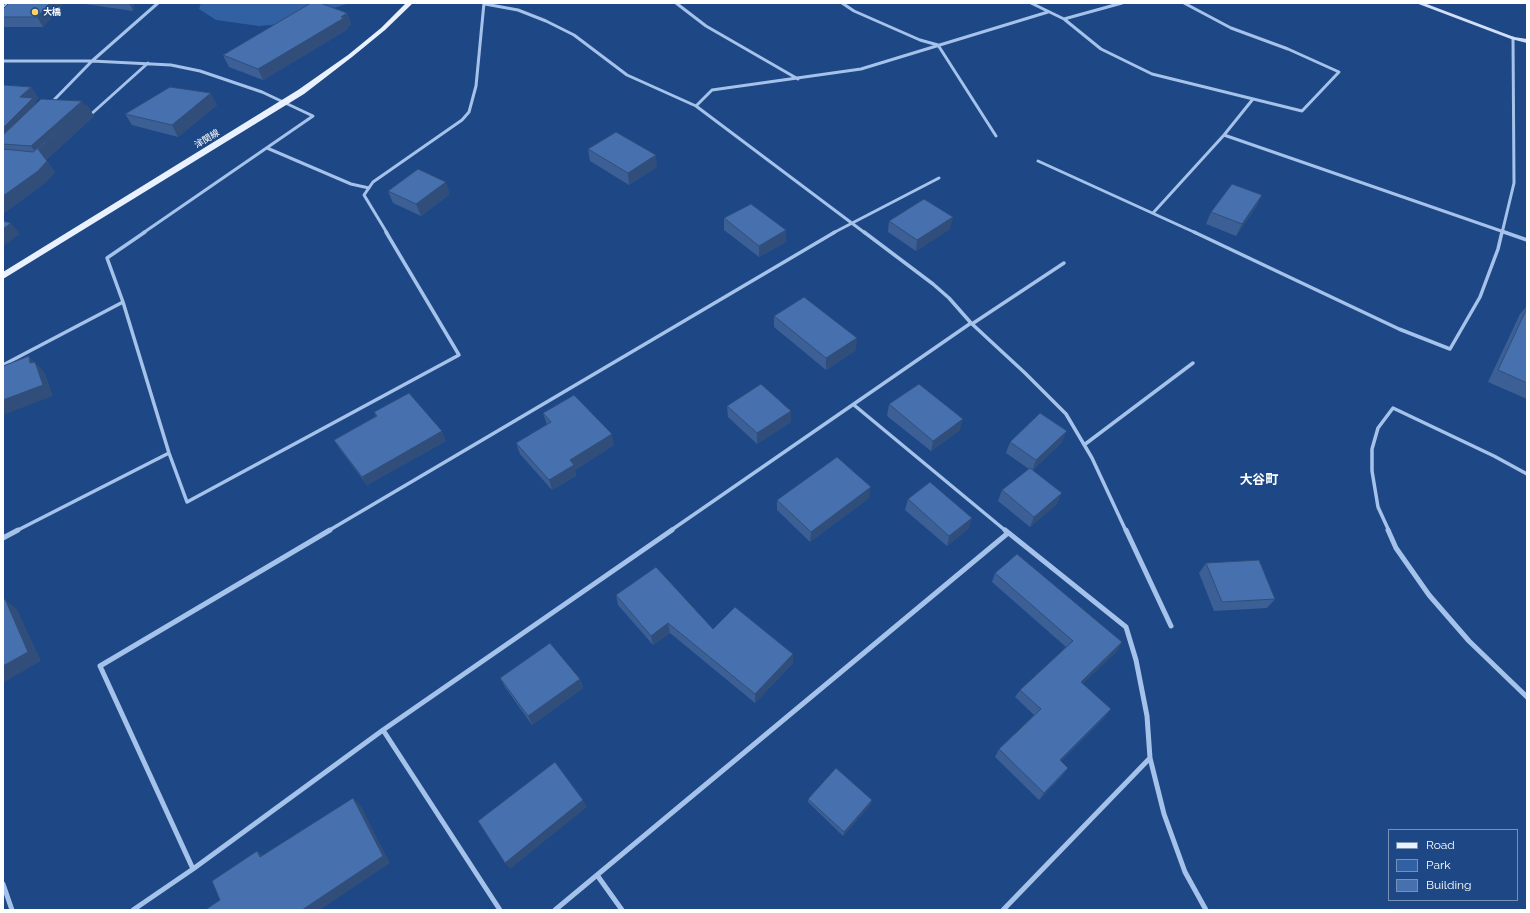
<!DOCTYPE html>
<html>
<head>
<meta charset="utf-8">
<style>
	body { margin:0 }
	#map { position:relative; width:1530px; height:913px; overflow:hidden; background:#1d4785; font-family:Raleway,sans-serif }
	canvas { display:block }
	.frame { position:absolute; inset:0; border:4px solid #fff; pointer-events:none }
	.legend { position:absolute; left:1388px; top:829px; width:130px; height:72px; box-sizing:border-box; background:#1d4785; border:1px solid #7791b6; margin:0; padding:5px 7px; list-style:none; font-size:12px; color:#fff }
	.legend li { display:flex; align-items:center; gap:8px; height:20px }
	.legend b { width:20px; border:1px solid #7791b6 }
</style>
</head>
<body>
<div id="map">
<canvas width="1530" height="913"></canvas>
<div class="frame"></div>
<ul class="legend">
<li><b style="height:5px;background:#e9f1fe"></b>Road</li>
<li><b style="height:11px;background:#3160a3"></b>Park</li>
<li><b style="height:11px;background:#4670ae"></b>Building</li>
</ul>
</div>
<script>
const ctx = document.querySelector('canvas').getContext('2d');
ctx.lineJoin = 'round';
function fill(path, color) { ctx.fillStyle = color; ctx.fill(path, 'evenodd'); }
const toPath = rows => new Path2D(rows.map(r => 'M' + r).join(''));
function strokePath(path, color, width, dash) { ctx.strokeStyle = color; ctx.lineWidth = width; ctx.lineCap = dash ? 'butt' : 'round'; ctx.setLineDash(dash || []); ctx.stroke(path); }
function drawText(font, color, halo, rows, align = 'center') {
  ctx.font = font + ' Raleway,"Noto Sans JP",sans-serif'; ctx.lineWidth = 3; ctx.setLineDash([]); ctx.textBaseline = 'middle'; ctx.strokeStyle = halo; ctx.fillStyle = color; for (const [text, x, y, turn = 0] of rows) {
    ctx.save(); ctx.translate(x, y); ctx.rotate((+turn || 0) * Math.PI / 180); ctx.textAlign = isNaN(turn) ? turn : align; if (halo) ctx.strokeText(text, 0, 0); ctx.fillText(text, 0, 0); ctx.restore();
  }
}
const green = toPath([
	[201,3,351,3,315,13,292,23,259,26,216,20,199,9]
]);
const streetFar2 = toPath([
	[676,3,706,26,798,79],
	[842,3,854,11,920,40,938,45,996,136],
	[1031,3,1064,19,1101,49,1152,74,1302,111,1339,72,1288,49,1231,28,1184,3],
	[485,4,518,10,546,21,574,35,627,75,696,106,865,233],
	[3,8,8,3],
	[1064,19,1122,3],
	[3,61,92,61,171,65,200,71,262,92,313,116,143,233],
	[52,102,92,61,158,3],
	[696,106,712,90,861,69,1048,12],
	[89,116,148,63],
	[1224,135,1507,233],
	[267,148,351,184,369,188],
	[1038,161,1196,233],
	[1153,213,1224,135,1253,99],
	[387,233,364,195,373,182,462,120,469,112,476,86,484,3],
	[833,233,939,178],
	[1502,233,1514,183,1513,38]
]);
const streetFar1 = toPath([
	[145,232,107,258,123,302,169,453,187,502,459,355,386,232],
	[864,232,933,284,949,298,971,323,1025,373,1066,414,1092,458,1126,531],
	[1194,232,1399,329,1450,349,1480,297,1498,249,1502,232],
	[1504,232,1527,240],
	[972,324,1064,263],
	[3,365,123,302],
	[854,405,1006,531],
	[1084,445,1193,363],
	[16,531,169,453],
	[328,531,835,232],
	[670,531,971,323],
	[1389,531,1378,507,1372,471,1372,449,1378,428,1393,408,1494,456,1527,474]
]);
const street = toPath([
	[1005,530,1126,627,1136,660,1147,716,1150,758,1164,814,1185,872,1206,910],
	[1126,530,1171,626],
	[1388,530,1396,548,1429,595,1469,641,1527,697],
	[3,538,18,530],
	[383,730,500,910],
	[193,869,100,666,330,530],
	[597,875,622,910],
	[3,884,12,910],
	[133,910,193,869,383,730,672,530],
	[555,910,1008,533],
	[1003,910,1150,758]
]);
const secondary = toPath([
	[1416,3,1424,3,1514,37,1527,39,1527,43,1511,39,1416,3]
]);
const primary = toPath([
	[406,3,413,3,385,30,352,57,304,94,3,279,3,272,298,90,348,55,381,28,406,3]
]);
const wall = toPath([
	[64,3,43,27,3,27,3,9],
	[78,3,134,3,133,11],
	[347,13,351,25,348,27,348,29,263,80,229,67,223,55],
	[3,85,31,87,38,98,35,101,36,103,85,106,87,105,94,116,46,160,55,172,46,182,3,214],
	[217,105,178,137,132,125,125,114],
	[588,149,657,167,629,185,590,161],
	[388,191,450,194,421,216,393,203],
	[1262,195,1256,207,1236,236,1206,224,1211,212],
	[724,218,786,230,786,242,759,257,724,230],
	[889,221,950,229,916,251,888,232],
	[1527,306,1527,399,1488,382,1520,314],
	[774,316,856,350,826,370,774,327],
	[889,404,960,430,931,451,887,416],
	[727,406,791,422,757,444,728,417],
	[374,412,446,441,367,485,339,448,334,440,376,416],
	[543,413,614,445,575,470,576,476,552,490,520,454,516,443,547,425],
	[1010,442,1062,442,1033,470,1057,504,1030,527,998,501,1002,490,1029,469,1006,453],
	[869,498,810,542,777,510,777,500],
	[908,499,969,528,947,546,905,510],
	[1206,563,1275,599,1267,608,1214,611,1199,573],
	[995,573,1122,642,1117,651,1082,684,1111,709,1105,717,1061,761,1068,768,1063,775,1039,800,995,757,999,749,1034,715,1015,697,1020,690,1066,647,992,582],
	[616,595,793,663,755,703,670,633,653,645,618,605],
	[500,678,580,679,583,688,532,725,505,687],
	[808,799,871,804,843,836,808,802]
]);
const shadedWall = toPath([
	[50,3,64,3,43,27,37,17],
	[129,3,134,3,133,11],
	[347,13,351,25,348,27,348,29,263,80,258,69],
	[31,87,38,98,35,101,40,109,3,144,3,128,20,97],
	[211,93,217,105,178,137,172,125],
	[82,101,85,106,87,105,94,116,46,160,39,157,31,146],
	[656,155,657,167,629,185,628,173],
	[47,161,55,172,46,182,3,214,3,196],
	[446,182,450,194,421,216,416,204],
	[1262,195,1256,207,1236,236,1242,224],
	[953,217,950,229,916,251,917,240],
	[11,223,20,234,3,247,3,229],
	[786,230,786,242,759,257,759,246],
	[857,338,856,350,826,370,826,358],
	[29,356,36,364,35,362,45,373,53,396,3,415,3,400,30,363],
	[791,411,791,422,757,444,757,433],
	[963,419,960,430,931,451,933,441],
	[442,431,446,441,367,485,362,477],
	[1067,431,1062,442,1032,471,1036,460],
	[612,434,614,445,575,470,576,476,552,490,549,480,570,460],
	[871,487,869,498,810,542,811,532],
	[1062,493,1057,504,1030,527,1034,517],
	[972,518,969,528,947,546,949,536],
	[5,599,17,609,41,661,3,683],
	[668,623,670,633,653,645,651,636],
	[1122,642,1117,651,1076,690,1081,682],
	[793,654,793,663,755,703,755,694],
	[580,679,583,688,532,725,528,716],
	[1111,709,1105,717,1055,767,1060,760],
	[1068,768,1063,775,1039,800,1044,793],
	[353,798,361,806,390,863,320,910,302,910],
	[583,800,587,807,510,869,505,863],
	[872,800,871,804,843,836,844,832],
	[257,851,267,857,260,857]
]);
const building = toPath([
	[9,3,50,3,37,17,3,17,3,9,9,3],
	[311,3,320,3,347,13,341,17,344,18,258,69,223,55,311,3],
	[3,85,31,87,20,97,33,98,3,128,3,85],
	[170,87,211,93,172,125,125,114,170,87],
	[41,99,82,101,31,146,3,144,3,135,41,99],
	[87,105,38,149,47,161,38,171,3,196,3,149,33,152,87,105],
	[616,132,656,155,628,173,588,149,616,132],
	[418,169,446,182,416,204,388,191,418,169],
	[1232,184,1262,195,1242,224,1211,212,1232,184],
	[924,199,953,217,917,240,889,221,924,199],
	[751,204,786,230,759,246,724,218,751,204],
	[3,221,11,223,3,229,3,221],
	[804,297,857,338,826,358,774,316,804,297],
	[1527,308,1527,383,1498,370,1527,308],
	[29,356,30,363,35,362,43,385,3,400,3,366,29,356],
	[761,384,791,411,757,433,727,406,761,384],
	[919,384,963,419,933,441,889,404,919,384],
	[409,393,442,431,362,477,334,440,377,416,374,412,409,393],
	[574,395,612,434,570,460,574,465,549,480,516,443,551,422,543,413,574,395],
	[1040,413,1067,431,1036,460,1010,442,1040,413],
	[837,457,871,487,811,532,777,500,837,457],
	[1030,468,1062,493,1034,517,1002,490,1030,468],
	[930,482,972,518,949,536,908,499,930,482],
	[1017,554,1122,642,1081,682,1111,709,1060,760,1068,768,1044,793,999,749,1041,709,1020,690,1073,641,995,573,1017,554],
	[1259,560,1275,599,1222,602,1206,563,1259,560],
	[656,567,713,629,735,607,793,654,755,694,668,623,651,636,616,595,656,567],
	[5,599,28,652,3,666,3,600,5,599],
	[550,643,580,679,528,716,500,678,550,643],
	[555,762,583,800,505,863,478,821,555,762],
	[836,768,872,800,844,832,808,799,836,768],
	[353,798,383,856,302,910,205,910,220,900,212,881,257,851,260,857,353,798]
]);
const markers = [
	[35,12,4,"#fad364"]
];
const farPoinames = [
	["大橋",43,12]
];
const farStreetnames = [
	["津関線",207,139,-31]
];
const quarterNames = [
	["大谷町",1259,480]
];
fill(green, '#3160a3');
strokePath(streetFar2, '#a5c2ea', 3);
strokePath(streetFar1, '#a5c2ea', 3.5);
strokePath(street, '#a5c2ea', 5);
fill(secondary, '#d1e0f8');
fill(primary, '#e9f1fe');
fill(wall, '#3c6096');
fill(shadedWall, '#314e7a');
fill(building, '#4670ae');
strokePath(building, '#314e7a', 1);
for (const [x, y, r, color] of markers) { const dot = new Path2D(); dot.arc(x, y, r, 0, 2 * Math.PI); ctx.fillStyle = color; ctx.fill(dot); strokePath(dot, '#1d4785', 1.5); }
drawText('bold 9px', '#fff', '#1d4785', farPoinames, 'left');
drawText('9px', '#fff', '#1d4785', farStreetnames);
drawText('bold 13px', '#fff', '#1d4785', quarterNames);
</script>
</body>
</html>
